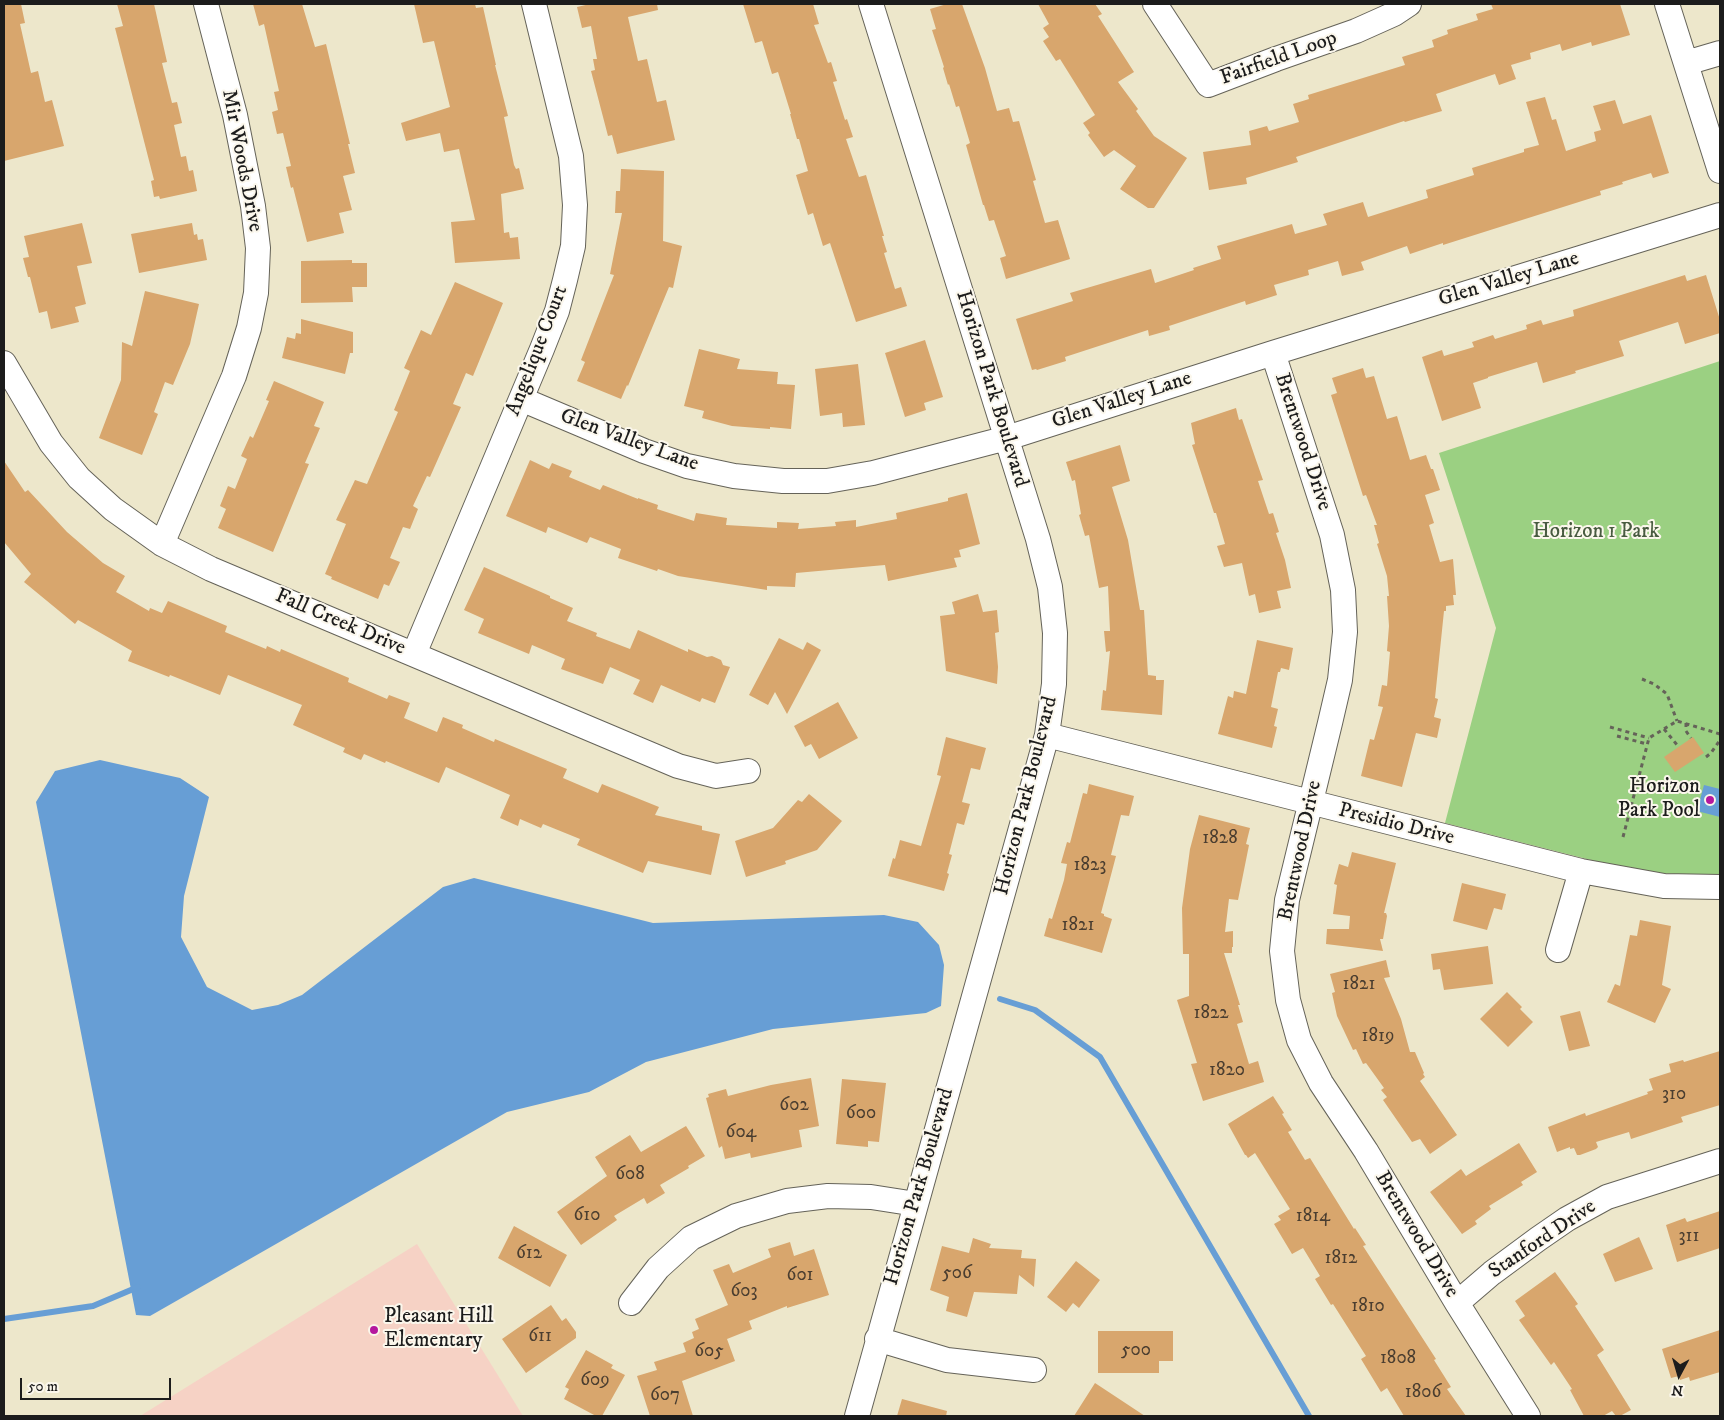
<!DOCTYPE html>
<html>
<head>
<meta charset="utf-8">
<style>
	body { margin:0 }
	#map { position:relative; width:1724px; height:1420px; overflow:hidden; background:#ede7cb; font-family:"IM FELL DW Pica",serif }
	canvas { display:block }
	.frame { position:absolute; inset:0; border:5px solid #1c1c1c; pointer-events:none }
	.north { position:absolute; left:1654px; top:1350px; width:50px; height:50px; -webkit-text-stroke:4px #fbf7ec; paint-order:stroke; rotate:186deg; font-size:14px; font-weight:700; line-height:20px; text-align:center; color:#1c1c1c }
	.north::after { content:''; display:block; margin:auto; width:18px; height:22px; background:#1c1c1c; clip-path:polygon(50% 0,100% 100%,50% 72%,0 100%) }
	.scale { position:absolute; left:20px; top:1378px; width:151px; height:22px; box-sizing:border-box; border:2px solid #1c1c1c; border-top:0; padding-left:6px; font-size:15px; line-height:18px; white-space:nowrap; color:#1c1c1c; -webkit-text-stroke:4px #fbf7ec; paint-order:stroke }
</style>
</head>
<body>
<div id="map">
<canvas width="1724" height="1420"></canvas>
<div class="frame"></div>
<div class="north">N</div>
<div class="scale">50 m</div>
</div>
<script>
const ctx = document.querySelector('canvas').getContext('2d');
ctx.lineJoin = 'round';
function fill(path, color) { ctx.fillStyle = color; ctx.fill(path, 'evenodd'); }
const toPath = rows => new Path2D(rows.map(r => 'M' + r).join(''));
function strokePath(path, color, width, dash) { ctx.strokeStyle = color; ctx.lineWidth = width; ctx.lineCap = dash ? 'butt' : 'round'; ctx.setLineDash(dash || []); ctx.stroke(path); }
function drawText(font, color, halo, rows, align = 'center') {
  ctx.font = font + ' "IM FELL DW Pica",serif'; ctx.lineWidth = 4; ctx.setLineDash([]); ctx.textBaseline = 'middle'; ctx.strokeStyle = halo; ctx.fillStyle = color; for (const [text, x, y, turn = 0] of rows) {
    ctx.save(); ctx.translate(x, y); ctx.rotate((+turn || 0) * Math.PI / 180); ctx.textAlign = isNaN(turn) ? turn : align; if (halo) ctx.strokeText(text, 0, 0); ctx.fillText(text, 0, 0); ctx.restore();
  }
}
const built = toPath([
	[417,1244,523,1416,140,1416]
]);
const green = toPath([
	[1720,361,1720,874,1693,875,1638,872,1445,823,1496,628,1439,453]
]);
const water = toPath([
	[100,760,180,778,209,797,184,896,181,937,207,987,252,1010,278,1005,302,995,443,887,474,878,653,923,884,915,918,922,939,945,944,965,941,1006,926,1013,773,1029,646,1062,589,1092,507,1112,150,1316,136,1315,36,802,55,771],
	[1704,785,1720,789,1720,817,1697,811]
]);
const stream = toPath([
	[1000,999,1035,1010,1100,1057,1309,1416],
	[4,1319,93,1306,138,1287]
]);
const building = toPath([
	[4,4,21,4,25,23,20,24,31,73,38,71,45,102,52,100,64,146,4,161],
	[117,4,154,4,167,62,162,63,172,103,177,102,182,123,174,125,181,157,186,156,189,171,193,170,197,191,160,199,159,196,154,197,151,181,154,180,115,28,123,26],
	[253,4,302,4,315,47,326,44,350,144,348,144,355,173,343,176,352,210,339,213,344,233,307,242,293,187,291,188,286,167,291,166,283,133,277,134,272,112,278,110,274,92,279,91,272,60,264,24,259,26],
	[414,4,475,4,476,8,483,7,496,65,495,65,508,116,504,117,514,165,516,169,519,168,524,189,501,194,504,233,509,232,510,238,518,237,520,259,455,263,451,222,475,220,459,149,444,152,440,133,406,141,401,123,450,107,434,41,423,43],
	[590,4,657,4,658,10,628,17,638,61,647,59,657,102,666,100,675,140,617,154,612,135,608,136,591,71,595,70,593,59,597,59,591,26,582,28,577,7],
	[743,4,813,4,819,24,814,25,828,63,831,62,837,81,833,82,845,120,847,119,853,137,846,139,859,177,866,175,884,236,882,236,887,252,884,253,895,289,901,287,907,306,856,322,830,243,823,246,813,213,808,215,796,175,808,171,799,139,797,139,790,114,791,114,778,72,772,74,762,41,755,43],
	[947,4,962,4,985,68,997,111,1009,108,1013,122,1019,121,1036,180,1033,181,1045,223,1058,220,1070,259,1006,279,1000,258,1006,256,994,220,989,221,984,205,983,205,966,145,970,143,959,106,956,107,949,84,948,85,943,68,944,67,932,30,936,29,930,9],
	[1038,4,1095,4,1102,14,1098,16,1134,72,1118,82,1138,109,1136,111,1154,136,1187,158,1154,208,1148,208,1120,189,1136,166,1114,150,1104,157,1088,135,1090,133,1083,123,1095,115,1060,59,1056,61,1043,41,1049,37,1043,28,1049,24],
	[1491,4,1620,4,1630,35,1592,46,1591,42,1562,51,1560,44,1530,53,1531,59,1511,65,1516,79,1499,85,1495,74,1436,94,1442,111,1405,122,1404,121,1296,157,1298,162,1246,178,1247,184,1209,190,1203,152,1251,145,1249,131,1267,126,1269,131,1299,122,1293,104,1309,99,1308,95,1405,65,1402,57,1434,47,1432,40,1448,34,1447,30,1478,20,1476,14,1493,9],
	[1545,97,1552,120,1556,119,1566,151,1596,141,1594,132,1601,130,1593,106,1615,100,1623,124,1651,115,1669,173,1653,178,1651,173,1622,182,1623,184,1600,191,1601,195,1443,245,1443,243,1410,254,1407,246,1361,262,1364,270,1342,276,1338,261,1308,270,1309,275,1274,285,1277,295,1246,305,1245,301,1169,326,1170,330,1149,336,1148,330,1065,357,1066,361,1037,370,1036,369,1032,370,1016,319,1073,301,1070,293,1151,269,1155,283,1194,270,1193,268,1221,259,1217,246,1292,224,1295,234,1327,225,1323,214,1363,202,1368,217,1428,198,1426,190,1474,175,1472,168,1524,152,1524,149,1539,145,1526,102],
	[621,169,664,171,663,241,682,246,673,288,669,287,628,386,627,385,621,399,577,381,585,362,581,360,614,275,610,274,622,213,615,213,616,191,620,191],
	[82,223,92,263,77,266,86,304,75,307,79,322,51,329,47,311,39,313,30,277,28,277,23,258,29,257,24,236],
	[192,223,194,235,197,234,198,240,203,239,207,260,139,273,131,234],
	[352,260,352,263,367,263,367,287,352,287,353,302,301,303,301,261],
	[1685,275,1687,281,1706,275,1720,320,1720,333,1685,344,1678,322,1619,341,1624,356,1575,371,1576,373,1543,383,1537,362,1488,377,1488,378,1473,383,1481,408,1442,421,1422,357,1442,350,1444,356,1474,347,1472,342,1493,335,1495,339,1527,329,1526,325,1541,320,1543,325,1574,316,1573,310],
	[455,282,503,303,473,376,466,373,453,404,461,407,430,477,427,476,413,506,418,509,410,529,403,527,390,558,400,562,389,586,384,584,378,599,331,579,332,577,325,574,346,524,336,520,355,480,367,484,398,412,394,410,410,371,404,368,421,330,431,335],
	[145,291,199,304,190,344,173,385,165,382,154,412,158,414,142,455,99,438,121,380,122,342,132,346],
	[301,319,353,332,353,353,350,353,345,374,282,358,287,337,295,339,296,333,301,334],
	[925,340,943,397,924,403,926,410,905,417,885,353],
	[699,349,740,359,737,369,778,372,777,384,795,385,791,429,770,427,770,429,732,426,702,418,704,411,684,406],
	[858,364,865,425,843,427,842,413,820,416,815,369],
	[1363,368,1366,378,1374,376,1387,419,1397,416,1410,460,1426,455,1431,469,1433,469,1440,490,1425,495,1434,523,1429,525,1440,562,1453,559,1456,595,1453,595,1454,605,1446,606,1446,611,1444,611,1435,698,1438,699,1434,717,1441,719,1437,738,1416,733,1402,787,1361,776,1370,739,1374,740,1383,707,1378,706,1382,685,1387,686,1390,652,1387,651,1389,626,1387,596,1389,596,1387,576,1377,544,1379,543,1374,525,1377,525,1366,495,1363,496,1331,395,1337,393,1332,378],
	[274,381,324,402,314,426,320,428,305,463,309,464,273,552,218,528,226,509,220,506,228,486,235,489,247,459,241,456,250,436,253,438,269,401,266,400],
	[1236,408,1239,420,1242,419,1256,460,1263,480,1258,481,1269,514,1273,513,1279,532,1276,533,1285,560,1291,588,1277,591,1281,608,1259,613,1255,594,1249,596,1242,563,1224,567,1217,546,1225,544,1216,513,1214,513,1192,445,1195,444,1191,423],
	[1120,445,1130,481,1112,487,1128,540,1140,610,1144,610,1148,675,1156,676,1156,680,1164,680,1162,715,1101,710,1103,690,1106,691,1110,651,1106,652,1104,631,1110,631,1108,586,1099,588,1089,535,1085,536,1079,515,1081,514,1075,480,1072,481,1066,462],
	[530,460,549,469,552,463,572,471,569,477,600,490,603,485,638,499,638,498,658,505,657,509,694,521,696,513,727,518,726,525,777,528,777,522,799,523,798,529,836,526,835,522,856,520,856,527,897,519,896,513,948,501,948,498,967,493,980,544,959,550,961,557,954,558,957,567,888,581,885,565,796,573,795,587,767,586,767,590,678,576,658,569,657,571,618,558,621,549,590,537,587,543,548,527,546,533,506,516],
	[4,461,25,492,28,490,67,532,103,563,125,576,116,592,149,611,150,608,162,613,168,601,227,626,225,632,266,649,267,646,280,652,281,649,302,658,349,678,348,682,387,699,389,695,410,703,404,718,437,732,443,717,463,725,462,728,494,742,495,739,567,769,563,778,598,793,602,784,659,807,655,815,702,826,702,830,720,834,711,875,648,861,643,873,577,845,580,839,543,824,541,828,520,819,518,826,500,818,510,795,446,767,439,783,386,761,385,763,364,754,361,760,343,752,345,748,293,725,302,705,228,675,220,695,170,675,169,677,128,661,132,651,78,620,75,624,24,582,31,574,4,542],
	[484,567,550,596,550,598,573,608,567,621,597,633,596,636,630,649,638,630,688,652,688,649,707,657,712,656,721,660,723,665,730,667,715,703,702,698,700,702,661,685,653,703,633,694,640,680,610,667,603,684,561,669,565,659,532,645,529,654,478,633,484,619,464,610],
	[978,594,983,612,997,610,999,632,995,633,998,667,997,684,946,671,940,616,955,614,952,602],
	[779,638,803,650,807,642,821,650,787,714,775,692,768,705,749,695],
	[1257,640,1293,648,1289,670,1281,668,1280,672,1278,672,1271,707,1278,709,1274,726,1277,727,1272,748,1218,734,1228,696,1233,698,1234,691,1246,694],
	[838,702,858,738,819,759,811,744,805,747,794,726],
	[946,737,986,748,980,770,971,768,962,802,970,804,964,825,957,823,949,854,952,855,947,873,949,874,944,891,888,876,893,858,895,859,900,840,921,846,941,776,937,775],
	[1693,737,1704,753,1675,772,1664,757],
	[1089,784,1134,796,1129,816,1121,815,1111,855,1116,856,1101,913,1104,914,1104,916,1112,919,1102,953,1044,936,1049,918,1052,919,1064,880,1067,864,1061,863,1067,842,1070,843,1083,793,1087,794],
	[809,794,842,821,817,850,785,861,786,864,746,877,735,841,773,828,798,800,802,802],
	[1199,815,1250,828,1246,844,1249,845,1238,900,1229,899,1225,932,1233,931,1233,947,1232,947,1232,953,1224,953,1240,1005,1238,1005,1243,1022,1237,1024,1249,1064,1258,1061,1264,1082,1203,1101,1191,1064,1197,1063,1177,1000,1189,996,1189,954,1183,954,1182,908,1190,849],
	[1352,852,1396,863,1384,913,1386,913,1387,916,1383,939,1380,939,1383,951,1326,944,1327,929,1349,929,1350,916,1333,914,1337,885,1334,884,1339,864,1348,867],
	[1462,883,1506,894,1502,910,1494,908,1487,930,1453,921],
	[1640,920,1671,926,1662,985,1671,989,1655,1023,1607,1002,1615,984,1620,986,1630,935,1637,936],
	[1488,946,1493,984,1444,990,1440,969,1433,970,1431,954],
	[1386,960,1390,977,1384,978,1401,1019,1410,1052,1415,1052,1424,1073,1423,1074,1425,1077,1420,1081,1457,1135,1430,1154,1420,1139,1412,1142,1383,1100,1387,1097,1381,1090,1384,1088,1366,1063,1363,1064,1356,1049,1353,1050,1337,1016,1332,993,1335,992,1330,974],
	[1507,992,1522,1007,1520,1009,1533,1022,1508,1047,1480,1019],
	[1580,1011,1590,1046,1569,1051,1560,1016],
	[1720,1051,1720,1105,1681,1117,1683,1122,1631,1139,1629,1132,1596,1142,1598,1147,1596,1149,1580,1155,1577,1155,1574,1148,1570,1149,1570,1147,1557,1152,1548,1127,1585,1113,1586,1116,1648,1094,1647,1092,1653,1090,1649,1079,1671,1072,1669,1064,1683,1060,1684,1062],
	[811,1078,819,1126,799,1130,802,1147,751,1158,750,1153,725,1159,722,1146,719,1148,706,1098,709,1097,708,1094,726,1089,728,1096,771,1085],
	[842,1079,886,1083,879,1142,868,1141,868,1147,836,1144],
	[1273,1096,1284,1113,1282,1114,1292,1130,1288,1132,1305,1160,1310,1158,1354,1229,1355,1228,1366,1245,1363,1246,1436,1359,1434,1360,1451,1387,1447,1389,1466,1416,1404,1416,1387,1388,1381,1392,1361,1359,1366,1356,1333,1304,1331,1305,1315,1279,1320,1276,1303,1248,1292,1254,1274,1224,1281,1220,1278,1216,1290,1209,1255,1153,1248,1158,1246,1155,1245,1155,1228,1124],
	[686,1126,705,1156,688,1166,689,1168,660,1185,665,1193,647,1204,644,1198,614,1216,617,1220,581,1245,557,1212,607,1176,595,1157,630,1135,641,1152],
	[1519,1143,1537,1172,1521,1182,1523,1185,1489,1206,1491,1209,1475,1221,1477,1224,1462,1234,1430,1192,1461,1169,1466,1176],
	[1720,1211,1720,1248,1677,1262,1666,1225,1685,1218,1687,1222],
	[514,1226,567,1255,550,1287,498,1258],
	[1639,1237,1653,1269,1615,1282,1603,1254],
	[973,1238,991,1244,989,1248,1022,1250,1021,1258,1036,1259,1034,1287,1019,1275,1017,1294,974,1292,967,1317,946,1311,949,1297,930,1290,942,1246,969,1253],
	[790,1242,794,1256,814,1249,829,1295,787,1308,787,1306,749,1321,752,1329,727,1339,735,1361,682,1381,693,1416,650,1416,637,1376,657,1370,654,1362,686,1352,683,1343,694,1338,692,1332,699,1329,695,1319,728,1305,713,1270,729,1264,733,1273,771,1257,768,1249],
	[1076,1261,1100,1280,1079,1308,1073,1303,1066,1312,1047,1297],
	[1555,1272,1578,1304,1575,1306,1604,1350,1597,1355,1631,1410,1620,1416,1616,1416,1612,1411,1603,1416,1584,1416,1570,1390,1572,1389,1554,1362,1551,1365,1519,1320,1525,1316,1515,1301],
	[551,1305,562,1321,566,1318,576,1332,576,1338,526,1373,502,1339],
	[1720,1330,1720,1372,1690,1381,1689,1377,1680,1380,1679,1376,1671,1378,1662,1349],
	[1098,1331,1173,1331,1173,1361,1159,1361,1159,1373,1098,1373],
	[586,1350,613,1365,611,1368,625,1375,602,1416,596,1416,564,1399,569,1389,565,1387],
	[1095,1383,1145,1416,1074,1416],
	[902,1399,947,1411,946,1416,897,1416]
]);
const path = toPath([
	[1642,679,1654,684,1667,694,1677,721],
	[1686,723,1686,731,1691,738],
	[1610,727,1649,738],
	[1664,729,1678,746],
	[1617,736,1647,744],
	[1706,757,1711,753,1720,740],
	[1623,837,1649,738,1677,721,1720,734]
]);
const minor = toPath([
	[1155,4,1208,85,1276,59,1356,31,1394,14,1409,4],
	[1667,4,1720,171],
	[1686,63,1720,53],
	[1273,353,1332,535,1343,590,1345,632,1340,680,1330,723,1287,900,1282,951,1288,1000,1299,1040,1321,1083,1366,1151,1457,1303,1528,1416],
	[4,363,51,443,79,478,113,509,162,544,211,569,678,766,716,776,748,771],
	[521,399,644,451,687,466,734,476,783,481,827,481,873,473,1007,438,1273,353,1720,215],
	[162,544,234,376,249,328,256,293,258,248,253,206,235,115,206,4],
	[414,654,542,349,557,311,565,280,573,246,575,205,571,156,534,4],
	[1047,735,1581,871,1664,886,1720,887],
	[1558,950,1581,871],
	[631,1303,658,1268,691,1238,736,1216,787,1201,828,1196,871,1197,916,1204],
	[1457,1303,1492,1273,1538,1239,1567,1219,1607,1197,1720,1161],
	[877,1339,947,1360,1034,1370],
	[857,1416,1047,735,1054,684,1055,633,1050,587,1038,539,871,4]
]);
const markers = [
	[1710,800,5,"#b5179e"],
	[374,1330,5,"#b5179e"]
];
const numberNames = [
	["1828",1220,839],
	["1823",1090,866],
	["1821",1078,926],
	["1821",1359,985],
	["1822",1211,1014],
	["1819",1378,1037],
	["1820",1227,1071],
	["310",1674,1095],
	["602",794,1106],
	["600",861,1114],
	["604",741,1133],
	["608",630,1175],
	["610",587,1216],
	["1814",1313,1217],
	["311",1689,1237],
	["612",529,1254],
	["1812",1341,1259],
	["506",957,1274],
	["601",800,1276],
	["603",744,1292],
	["1810",1368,1307],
	["611",540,1337],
	["500",1136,1351],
	["605",709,1352],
	["1808",1398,1359],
	["609",595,1381],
	["1806",1423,1393],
	["607",665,1396]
];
const streetNames = [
	["Fairfield Loop",1279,59,-20],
	["Mir Woods Drive",241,161,79],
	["Glen Valley Lane",1509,280,-17],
	["Angelique Court",538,351,-69],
	["Horizon Park Boulevard",991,389,73],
	["Glen Valley Lane",1122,401,-18],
	["Glen Valley Lane",629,441,20],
	["Brentwood Drive",1302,442,72],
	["Fall Creek Drive",340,623,23],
	["Horizon Park Boulevard",1027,796,-76],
	["Presidio Drive",1396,825,14],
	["Brentwood Drive",1301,851,-78],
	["Horizon Park Boulevard",920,1187,-74],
	["Brentwood Drive",1416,1235,59],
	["Stanford Drive",1543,1240,-34]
];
const parkNames = [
	["Horizon 1 Park",1596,533]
];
const poiNames = [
	["Horizon",1700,788],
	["Park Pool",1700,812],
	["Pleasant Hill",384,1318,"left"],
	["Elementary",384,1342,"left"]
];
fill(built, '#f6d2c5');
fill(green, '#9bd082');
fill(water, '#679ed5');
strokePath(stream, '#679ed5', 6);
fill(building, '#d8a66d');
strokePath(minor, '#656359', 26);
strokePath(path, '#656359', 3, [4, 4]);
strokePath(minor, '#fff', 24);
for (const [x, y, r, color] of markers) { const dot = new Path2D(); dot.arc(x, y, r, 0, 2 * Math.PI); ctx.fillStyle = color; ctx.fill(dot); strokePath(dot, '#fbf7ec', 2); }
drawText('19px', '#4b3e30', null, numberNames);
drawText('21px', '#1c1c1c', '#fbf7ec', streetNames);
drawText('21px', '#485b40', '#fbf7ec', parkNames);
drawText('21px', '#1c1c1c', '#fbf7ec', poiNames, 'right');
</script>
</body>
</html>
